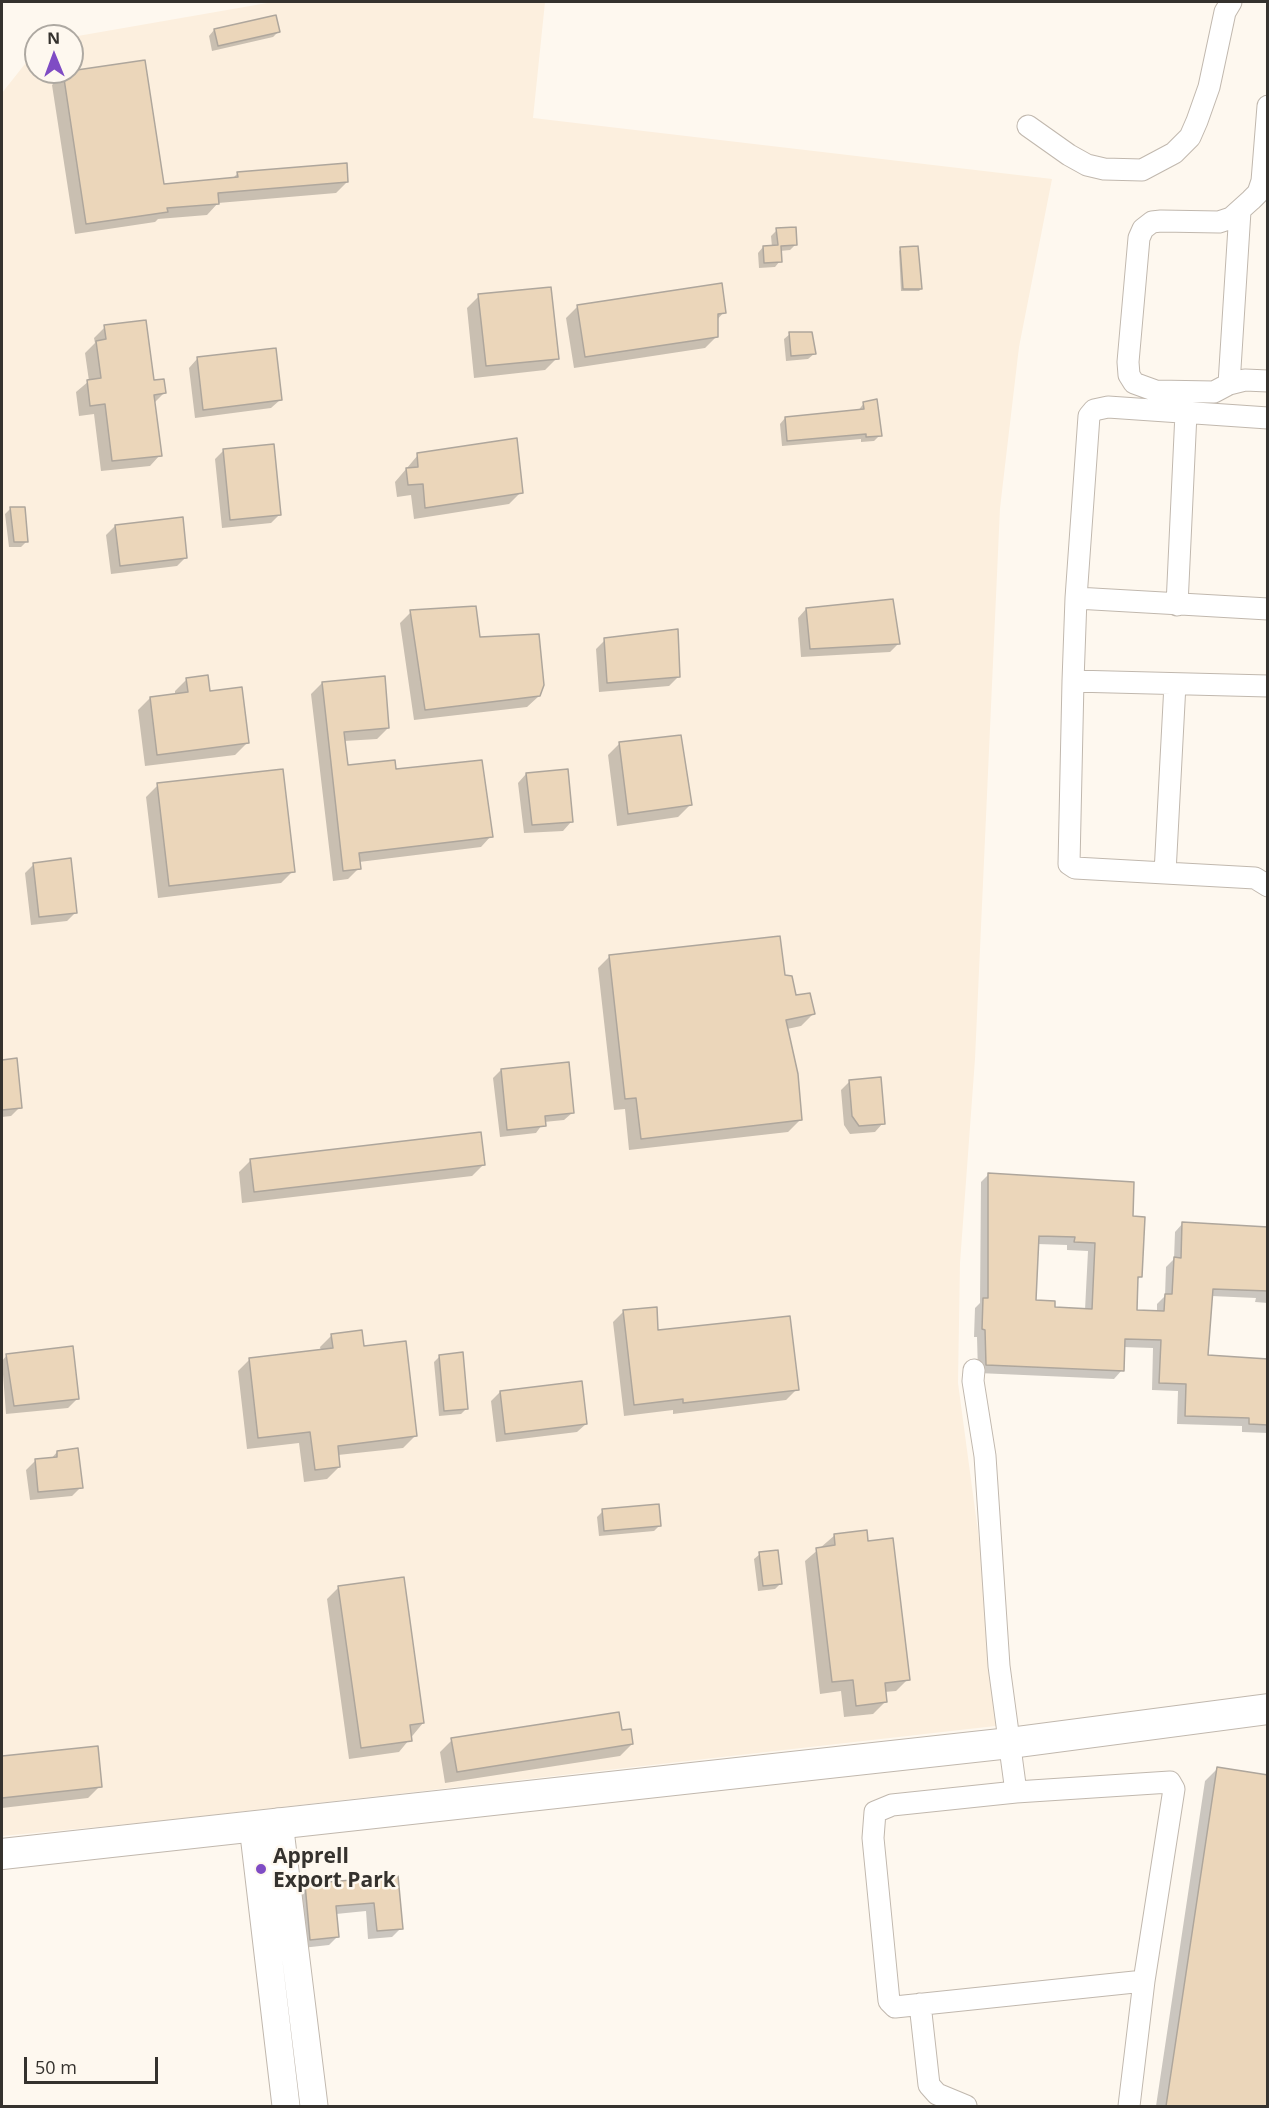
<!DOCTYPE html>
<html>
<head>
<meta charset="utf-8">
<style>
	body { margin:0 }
	#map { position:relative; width:1269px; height:2108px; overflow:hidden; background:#fef8ef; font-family:"Open Sans",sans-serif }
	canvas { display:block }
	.frame { position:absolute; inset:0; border:3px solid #35322e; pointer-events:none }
	.north { position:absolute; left:24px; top:24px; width:60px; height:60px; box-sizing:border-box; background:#fef8ef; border:2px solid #aea9a2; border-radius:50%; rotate:359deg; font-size:16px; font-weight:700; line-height:24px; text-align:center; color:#35322e }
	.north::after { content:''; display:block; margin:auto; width:21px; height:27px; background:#7f4cc4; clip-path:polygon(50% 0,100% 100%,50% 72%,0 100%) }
	.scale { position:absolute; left:24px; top:2057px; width:134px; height:27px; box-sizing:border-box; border:3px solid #35322e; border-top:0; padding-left:8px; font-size:18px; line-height:21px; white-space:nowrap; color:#35322e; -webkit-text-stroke:4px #fef8ef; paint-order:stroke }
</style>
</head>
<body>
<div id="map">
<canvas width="1269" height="2108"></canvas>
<div class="frame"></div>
<div class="north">N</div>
<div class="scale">50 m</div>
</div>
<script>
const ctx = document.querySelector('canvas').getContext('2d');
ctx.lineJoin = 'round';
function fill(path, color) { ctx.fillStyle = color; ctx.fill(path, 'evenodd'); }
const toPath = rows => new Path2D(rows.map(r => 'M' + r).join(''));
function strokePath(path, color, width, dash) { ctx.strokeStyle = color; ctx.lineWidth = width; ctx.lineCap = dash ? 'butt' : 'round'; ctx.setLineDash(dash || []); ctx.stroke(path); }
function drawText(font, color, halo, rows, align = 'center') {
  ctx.font = font + ' "Open Sans",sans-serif'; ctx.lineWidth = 5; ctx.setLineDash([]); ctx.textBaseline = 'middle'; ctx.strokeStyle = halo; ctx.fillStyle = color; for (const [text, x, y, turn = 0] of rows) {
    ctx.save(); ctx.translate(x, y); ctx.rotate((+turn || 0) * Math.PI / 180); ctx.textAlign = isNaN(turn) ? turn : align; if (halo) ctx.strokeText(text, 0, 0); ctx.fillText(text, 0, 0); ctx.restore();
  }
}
const built = toPath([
	[273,2,545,2,533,118,1052,179,1019,347,1000,508,975,1059,960,1263,958,1383,1004,1725,150,1822,2,1836,2,93,36,50,36,72,72,72,72,37]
]);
const shadow = toPath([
	[214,30,278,32,273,37,212,51,209,36],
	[63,74,162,185,232,179,238,173,347,182,336,193,218,203,207,215,158,219,155,222,75,234,52,85],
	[777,230,796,244,790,250,780,251,780,261,775,267,759,268,758,253,763,247,772,247,771,236],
	[901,249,921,289,919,291,901,291,899,251],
	[479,296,557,358,545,370,474,378,467,308],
	[578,306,724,312,716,321,717,336,705,348,574,368,566,318],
	[105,327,164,393,153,404,160,455,150,466,101,471,94,414,79,416,76,392,89,381,85,353,95,343,94,338],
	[790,334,814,354,808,359,786,361,784,339],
	[197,359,280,400,271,408,195,418,189,368],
	[864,403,880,435,874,441,861,442,861,439,782,446,780,424,785,418,858,411],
	[224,450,280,514,271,523,222,528,215,459],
	[418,455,521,492,509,504,414,519,411,495,397,497,395,482],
	[11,508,26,542,21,547,9,547,5,514],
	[115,526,186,557,177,566,111,574,106,535],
	[806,609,899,643,890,652,801,657,798,618],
	[411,612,479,639,539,696,527,707,414,720,400,623],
	[605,640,678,677,669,686,599,692,596,649],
	[187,679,209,693,247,743,235,755,145,766,138,710,150,698,175,695,175,691],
	[322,683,388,728,377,739,344,741,347,766,395,771,491,836,481,847,359,862,359,868,348,879,333,881,311,694],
	[620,743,690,805,678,817,617,826,608,755],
	[526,774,571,822,563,831,524,833,518,783],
	[158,785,293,871,281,883,158,898,146,797],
	[34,864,76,912,67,921,31,925,25,873],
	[610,956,783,976,795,997,813,1014,801,1026,787,1029,800,1120,788,1132,629,1150,625,1109,614,1110,598,968],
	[15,1060,20,1107,11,1116,2,1117,2,1061],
	[501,1070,572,1113,564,1120,544,1122,536,1133,500,1137,493,1078],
	[850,1081,883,1123,875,1132,850,1134,844,1125,841,1090],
	[251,1160,484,1164,472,1176,242,1203,239,1172],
	[989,1174,1131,1218,1141,1276,1136,1281,1135,1312,1157,1312,1157,1304,1165,1296,1166,1267,1174,1259,1175,1232,1183,1223,1268,1228,1268,1303,1255,1302,1256,1298,1211,1296,1206,1356,1268,1360,1268,1433,1242,1432,1242,1426,1177,1424,1178,1391,1152,1390,1153,1348,1123,1347,1122,1370,1114,1379,978,1373,977,1337,974,1337,975,1308,980,1303,981,1182],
	[1037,1244,1067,1245,1067,1250,1088,1251,1085,1310,1053,1309,1034,1302],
	[624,1311,657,1332,797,1389,786,1400,673,1414,673,1410,624,1416,613,1322],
	[332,1335,363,1348,415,1436,403,1448,338,1455,339,1467,327,1479,304,1482,299,1443,247,1449,238,1371,250,1359,321,1351,320,1347],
	[7,1355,77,1399,68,1408,6,1414,2,1361],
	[440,1356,467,1408,461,1414,439,1416,434,1362],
	[500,1392,586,1424,577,1432,496,1442,491,1401],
	[57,1452,81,1487,72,1496,30,1500,26,1470,35,1461,51,1459],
	[603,1511,660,1525,654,1531,599,1536,597,1517],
	[835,1535,867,1543,908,1679,896,1691,884,1692,885,1702,873,1714,844,1717,841,1691,820,1694,805,1561],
	[760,1554,781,1583,775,1589,758,1591,754,1559],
	[339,1587,423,1723,399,1752,349,1759,327,1599],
	[620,1732,632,1744,620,1756,445,1783,440,1752,452,1740],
	[96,1747,100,1786,88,1798,2,1808,2,1758],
	[1217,1769,1268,1776,1268,2106,1156,2106,1205,1781],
	[396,1877,401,1928,392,1937,368,1939,366,1911,336,1914,338,1936,329,1945,302,1948,297,1895,306,1886]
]);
const building = toPath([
	[276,15,280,32,218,46,214,29,276,15],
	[145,60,164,184,238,177,237,172,347,163,348,182,218,193,219,204,167,208,168,212,86,224,63,72,145,60],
	[796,227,797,245,781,246,782,262,764,263,763,246,778,245,776,228,796,227],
	[918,246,922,289,903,289,900,247,918,246],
	[722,283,726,313,718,314,718,337,585,357,577,305,722,283],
	[551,287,559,359,486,366,478,294,551,287],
	[146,320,154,380,164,379,166,393,154,395,162,456,112,461,105,404,90,406,87,380,101,378,96,341,106,339,104,325,146,320],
	[789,332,812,332,816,354,791,356,789,332],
	[276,348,282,400,203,410,197,357,276,348],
	[877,399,882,436,866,437,866,434,787,441,785,417,864,409,863,402,877,399],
	[517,438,523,493,425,508,423,484,408,485,406,468,418,467,417,453,517,438],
	[274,444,281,515,230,520,223,449,274,444],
	[10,507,25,507,28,542,14,542,10,507],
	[183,517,187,558,120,566,115,525,183,517],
	[893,599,900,644,810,649,806,608,893,599],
	[476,606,480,637,539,634,544,685,540,696,425,710,410,610,476,606],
	[678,629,680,677,607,683,604,638,678,629],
	[208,675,210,691,242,687,249,743,157,755,150,697,188,692,186,678,208,675],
	[385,676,389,728,344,732,348,765,395,760,396,769,482,760,493,837,359,853,361,869,343,871,322,682,385,676],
	[681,735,692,805,628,814,619,742,681,735],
	[283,769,295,872,169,886,157,783,283,769],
	[568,769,573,822,532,825,526,773,568,769],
	[71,858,77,913,39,917,33,863,71,858],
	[780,936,785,975,792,976,796,995,810,993,815,1014,786,1020,798,1074,802,1120,641,1139,636,1098,625,1099,609,955,780,936],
	[17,1058,22,1108,2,1110,2,1060,17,1058],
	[569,1062,574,1113,545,1116,546,1126,507,1130,501,1069,569,1062],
	[881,1077,885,1124,859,1126,852,1116,849,1080,881,1077],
	[481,1132,485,1165,254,1192,250,1159,481,1132],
	[988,1173,1134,1182,1133,1216,1145,1217,1142,1277,1138,1277,1137,1310,1164,1311,1165,1294,1172,1294,1174,1257,1181,1258,1182,1222,1268,1227,1268,1291,1213,1289,1208,1355,1268,1359,1268,1425,1249,1424,1249,1418,1185,1416,1186,1384,1159,1383,1161,1340,1125,1339,1124,1371,986,1365,985,1330,982,1329,983,1298,988,1298,988,1173],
	[1039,1236,1075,1237,1074,1242,1095,1243,1092,1309,1055,1307,1055,1301,1036,1300,1039,1236],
	[657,1307,658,1330,790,1316,799,1390,683,1403,683,1399,634,1405,623,1310,657,1307],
	[362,1330,364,1346,406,1341,417,1436,338,1446,340,1467,315,1470,310,1432,258,1438,249,1358,333,1348,331,1334,362,1330],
	[73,1346,79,1399,14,1406,6,1354,73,1346],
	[463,1352,468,1409,444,1411,439,1355,463,1352],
	[582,1381,587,1424,505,1434,500,1391,582,1381],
	[78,1448,83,1488,38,1492,35,1459,57,1457,57,1451,78,1448],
	[659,1504,661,1526,604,1531,602,1509,659,1504],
	[867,1530,868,1541,893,1538,910,1680,885,1683,887,1702,856,1706,853,1680,832,1682,816,1548,835,1545,834,1534,867,1530],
	[778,1550,782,1584,763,1586,759,1552,778,1550],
	[404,1577,424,1723,410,1725,412,1741,361,1748,338,1586,404,1577],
	[619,1712,622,1730,631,1729,633,1744,457,1772,451,1738,619,1712],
	[98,1746,102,1787,2,1798,2,1756,98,1746],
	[1217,1767,1268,1775,1268,2106,1166,2106,1217,1767],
	[398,1876,403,1929,377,1931,374,1903,336,1906,339,1937,310,1940,305,1884,398,1876]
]);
const minor = toPath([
	[1268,106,1262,181,1258,193,1251,200,1231,218,1219,222,1161,221,1152,222,1143,229,1139,238,1128,362,1129,375,1134,383,1156,391,1214,392,1229,384,1245,380,1268,381],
	[1028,126,1069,155,1087,165,1104,169,1142,170,1174,153,1190,137,1197,121,1209,87,1225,12,1231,2],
	[1229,384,1240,211],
	[1268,418,1108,407,1094,410,1089,416,1076,598,1268,609],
	[1076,598,1073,681,1268,686],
	[1177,605,1186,413],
	[1073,681,1069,864,1075,868,1255,878,1268,886],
	[1165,873,1175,684],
	[974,1370,973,1381,985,1456,999,1666,1016,1792,892,1805,875,1812,873,1838,889,2001,895,2007,1144,1981,1174,1789,1170,1782,1016,1792],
	[920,2004,929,2085,937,2094,966,2106],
	[1129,2106,1144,1981]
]);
const tertiary = toPath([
	[279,1822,314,2106],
	[253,1826,286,2106]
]);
const secondary = toPath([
	[2,1854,1010,1743,1268,1709]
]);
const markers = [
	[261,1869,6,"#7f4cc4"]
];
const poiNames = [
	["Apprell",273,1857],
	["Export Park",273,1881]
];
fill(built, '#fcefde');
fill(shadow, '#0003');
fill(building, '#ebd6ba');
strokePath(building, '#aea69c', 1.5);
strokePath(minor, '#c1b8ae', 23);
strokePath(tertiary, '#c1b8ae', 29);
strokePath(secondary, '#c1b8ae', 32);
strokePath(minor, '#fff', 21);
strokePath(tertiary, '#fff', 27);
strokePath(secondary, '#fff', 30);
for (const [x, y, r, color] of markers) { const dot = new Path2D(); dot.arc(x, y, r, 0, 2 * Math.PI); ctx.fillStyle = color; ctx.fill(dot); strokePath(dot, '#fef8ef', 2); }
drawText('bold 21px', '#35322e', '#fef8ef', poiNames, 'left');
</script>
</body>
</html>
